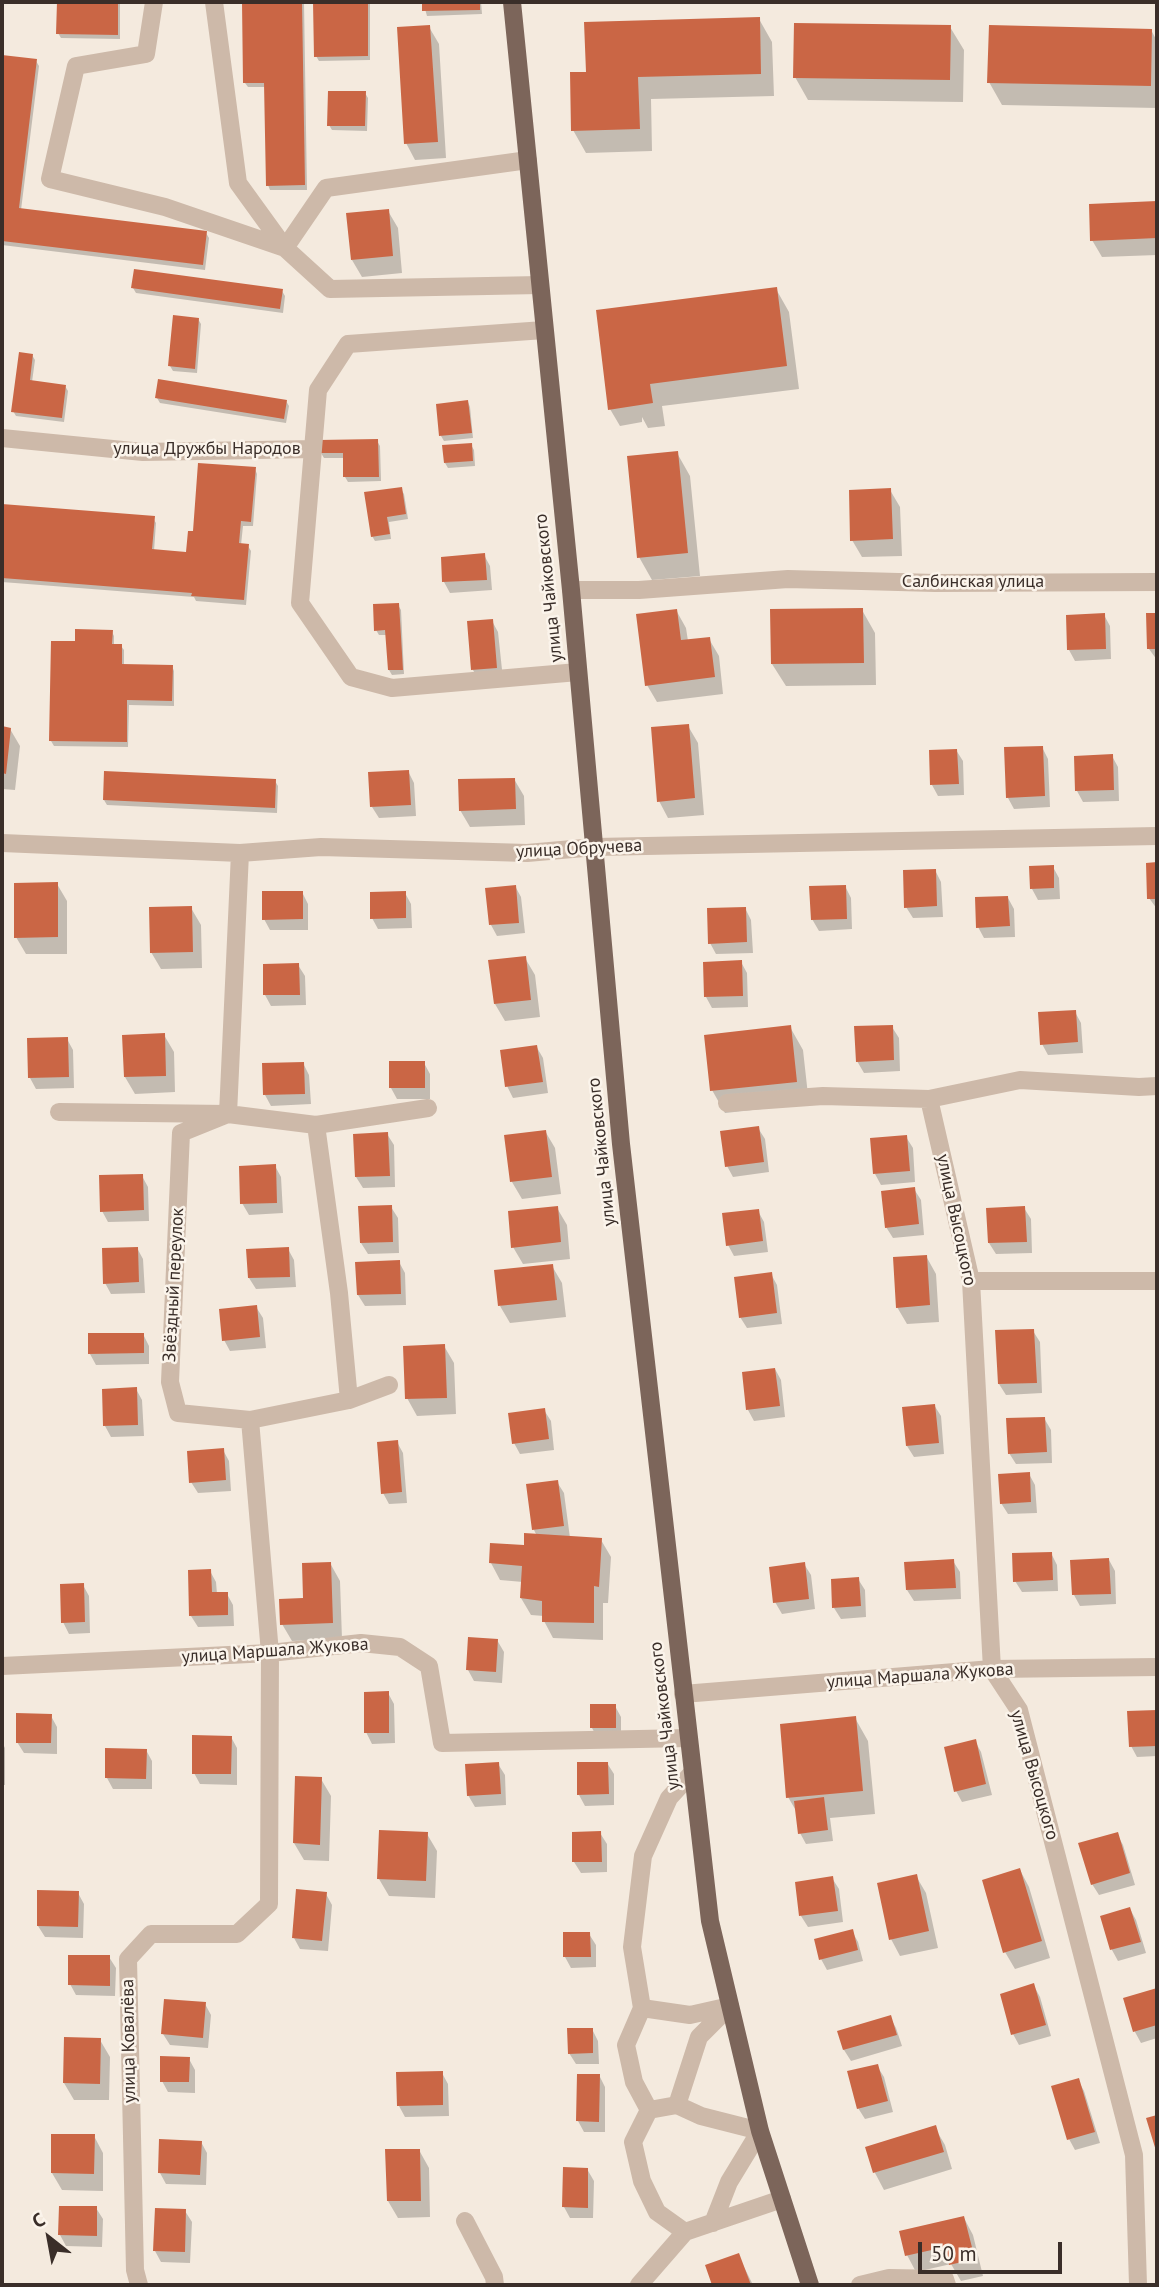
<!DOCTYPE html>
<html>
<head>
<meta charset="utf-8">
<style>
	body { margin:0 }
	#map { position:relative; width:1159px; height:2287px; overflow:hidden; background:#f4eade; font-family:"PT Sans",sans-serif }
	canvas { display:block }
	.frame { position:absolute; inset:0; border:4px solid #3a2e29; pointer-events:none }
	.north { position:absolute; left:14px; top:2203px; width:70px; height:70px; -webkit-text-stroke:5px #fbf4eb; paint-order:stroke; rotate:329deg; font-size:19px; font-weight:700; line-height:28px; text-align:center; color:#3a2e29 }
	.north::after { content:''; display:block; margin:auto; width:24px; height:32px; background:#3a2e29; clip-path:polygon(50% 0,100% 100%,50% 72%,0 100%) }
	.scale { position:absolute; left:918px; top:2242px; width:144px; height:32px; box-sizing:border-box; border:4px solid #3a2e29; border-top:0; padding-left:9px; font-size:21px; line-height:24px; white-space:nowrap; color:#3a2e29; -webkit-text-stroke:5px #fbf4eb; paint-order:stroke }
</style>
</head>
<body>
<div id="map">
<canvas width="1159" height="2287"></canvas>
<div class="frame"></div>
<div class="north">С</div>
<div class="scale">50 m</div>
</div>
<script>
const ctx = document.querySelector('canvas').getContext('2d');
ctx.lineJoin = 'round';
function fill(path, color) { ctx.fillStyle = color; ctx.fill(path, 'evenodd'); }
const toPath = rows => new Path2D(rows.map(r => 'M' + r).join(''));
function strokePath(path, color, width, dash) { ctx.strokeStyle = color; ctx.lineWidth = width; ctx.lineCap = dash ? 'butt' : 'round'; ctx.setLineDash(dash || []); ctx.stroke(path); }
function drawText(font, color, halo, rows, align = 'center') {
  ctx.font = font + ' "PT Sans",sans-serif'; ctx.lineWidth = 5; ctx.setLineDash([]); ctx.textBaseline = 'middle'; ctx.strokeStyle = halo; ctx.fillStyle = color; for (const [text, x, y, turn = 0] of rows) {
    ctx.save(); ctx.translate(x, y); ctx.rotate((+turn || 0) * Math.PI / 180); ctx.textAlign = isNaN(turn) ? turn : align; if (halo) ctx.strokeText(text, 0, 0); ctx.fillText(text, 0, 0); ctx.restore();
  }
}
const shadow = toPath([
	[58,2,120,2,120,39,61,38,58,33],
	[244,2,304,2,307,190,270,190,268,185,266,87,248,87,245,83],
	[315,2,370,2,370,60,319,61,316,56],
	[423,2,481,2,482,14,427,16],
	[759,19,772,42,774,96,651,99,652,151,586,153,573,130,587,73],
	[429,27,439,44,446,158,415,160,406,143],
	[950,27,964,50,963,102,808,100,795,77],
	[1151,30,1157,41,1157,108,1002,105,989,82],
	[2,57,36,61,39,66,21,210,206,233,209,238,205,270,2,245],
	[365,93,368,98,367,131,332,130,329,125],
	[1157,203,1157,255,1102,257,1092,240,1091,205],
	[388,211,398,228,402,273,362,277,352,260],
	[133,288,282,291,285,296,283,313,136,293],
	[776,289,789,312,799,389,662,406,665,426,648,428,642,417,642,422,620,426,610,409],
	[198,319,201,324,197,373,173,371,170,366],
	[32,355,35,360,32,382,65,386,68,391,64,422,16,416,13,411],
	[157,398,286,401,289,406,286,423,160,403],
	[468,402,470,407,473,438,444,441,441,436,438,405],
	[377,441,380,446,381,481,348,482,345,477,345,458,324,458,321,453],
	[471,445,474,450,475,466,448,468,445,463],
	[677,453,690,476,700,576,652,580,639,557],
	[255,469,257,474,253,526,243,526,241,545,248,546,251,551,246,605,196,601,194,597,2,582,2,506,153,518,156,523,154,551,188,554,195,533],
	[401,489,404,494,408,519,389,522,391,539,375,541,372,536],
	[890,490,900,507,902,556,862,557,852,540],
	[484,555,490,566,492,590,450,593,444,582,442,558],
	[398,605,401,610,404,674,392,675,389,670,387,635,379,635,376,630],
	[676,610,686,628,688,641,709,639,719,656,723,694,657,702,647,685],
	[862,610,875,633,876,685,786,686,772,664],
	[1104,615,1110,626,1111,659,1075,661,1069,650],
	[1148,615,1157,615,1157,660,1149,649],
	[492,621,498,632,503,679,479,681,473,670,469,623],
	[112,632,114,636,114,645,121,646,124,650,124,666,172,666,174,671,174,706,129,705,128,747,54,746,51,741,76,643],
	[688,726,698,743,704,815,668,818,659,801],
	[2,728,10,729,20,746,15,790,2,789],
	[1042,747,1048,759,1050,807,1014,809,1008,798],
	[956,750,963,761,964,795,938,796,932,785],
	[1112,756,1118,767,1119,801,1083,802,1077,791],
	[408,771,414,783,416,816,379,818,372,807],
	[514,779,524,796,525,825,470,827,460,810],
	[275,781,278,786,277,813,107,805,104,800],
	[1148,864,1157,864,1157,909,1149,898],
	[1053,867,1059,878,1060,899,1038,900,1032,889],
	[935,870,941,882,943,917,913,918,906,907],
	[57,884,67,901,67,954,26,954,16,937],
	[515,886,521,897,525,933,497,936,491,925,487,889],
	[845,886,851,898,852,929,819,931,812,919],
	[302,892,308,904,308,930,270,930,264,919],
	[405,893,411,904,412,928,378,929,372,918],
	[1008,898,1014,909,1015,937,984,938,978,927],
	[191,908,201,925,202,968,161,969,151,952],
	[745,908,751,920,753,953,716,954,710,943],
	[525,958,535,975,540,1017,505,1021,495,1004,490,962],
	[741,962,747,973,748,1007,712,1008,706,997],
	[298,965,305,976,306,1005,271,1006,265,995],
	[1075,1012,1081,1023,1083,1053,1048,1055,1042,1044],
	[790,1027,803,1050,809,1104,725,1113,712,1090],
	[892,1027,899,1038,900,1071,864,1073,857,1061],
	[164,1035,174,1052,175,1092,135,1094,125,1077,124,1037],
	[67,1039,73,1050,74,1088,36,1089,30,1078],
	[536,1046,543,1058,548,1093,513,1098,507,1086],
	[303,1063,309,1075,311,1104,271,1106,265,1095],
	[424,1063,430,1074,430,1099,397,1099,391,1088],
	[758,1128,765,1139,769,1172,733,1177,727,1166],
	[545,1131,555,1148,561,1194,522,1199,512,1182,506,1137],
	[387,1134,394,1145,395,1187,363,1188,356,1177],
	[906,1137,913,1148,915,1182,881,1185,875,1174],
	[275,1166,281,1177,283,1213,249,1215,242,1203],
	[142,1176,148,1187,149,1221,108,1222,102,1211],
	[914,1189,921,1200,924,1235,893,1238,886,1227],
	[391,1207,398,1218,399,1253,368,1254,361,1243],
	[557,1208,567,1225,570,1259,523,1264,513,1247],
	[1024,1208,1031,1219,1032,1253,996,1254,989,1243],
	[758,1211,764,1222,768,1252,734,1256,728,1245],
	[137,1248,143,1259,145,1293,111,1294,105,1283],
	[288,1249,294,1260,296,1287,256,1289,249,1278],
	[926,1256,936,1274,939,1322,907,1324,897,1307],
	[399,1262,405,1273,406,1305,365,1306,358,1295],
	[552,1266,562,1283,566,1317,510,1323,500,1306],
	[771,1274,777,1285,782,1324,747,1328,740,1317],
	[256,1307,263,1318,266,1348,230,1351,224,1340],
	[1033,1331,1040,1342,1042,1393,1006,1395,999,1384],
	[143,1334,149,1346,149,1364,96,1365,90,1354],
	[444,1346,454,1363,456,1414,417,1416,407,1398],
	[775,1369,781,1380,785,1417,754,1421,748,1410,743,1373],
	[136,1389,142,1400,144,1436,111,1437,105,1426],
	[934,1405,941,1416,944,1454,914,1457,907,1446,904,1408],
	[544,1410,551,1421,554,1450,520,1454,514,1443],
	[1044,1418,1051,1430,1052,1463,1016,1464,1009,1453],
	[397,1442,403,1453,407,1503,389,1504,383,1493],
	[223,1450,229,1461,231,1491,198,1493,191,1482],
	[1029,1474,1035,1485,1037,1513,1008,1514,1001,1503],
	[557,1482,564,1493,570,1538,601,1540,611,1557,608,1603,603,1603,603,1640,553,1638,544,1621,544,1616,531,1615,521,1598,523,1582,500,1580,491,1563,526,1547,537,1536,534,1530],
	[1051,1553,1057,1565,1058,1591,1022,1592,1015,1581],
	[1109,1560,1115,1571,1116,1604,1080,1606,1074,1595],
	[953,1561,960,1572,961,1599,914,1601,907,1590],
	[330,1563,340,1581,342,1639,292,1641,282,1624,305,1600],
	[804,1564,811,1575,815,1609,782,1614,775,1602],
	[210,1571,216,1582,217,1594,227,1594,233,1605,234,1626,198,1627,191,1616],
	[858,1579,865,1590,866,1617,841,1619,834,1608],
	[83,1585,89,1596,90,1633,69,1634,63,1622],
	[497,1640,504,1652,502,1683,474,1681,468,1670],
	[388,1693,394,1704,395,1743,372,1744,366,1732],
	[615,1706,621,1717,621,1739,598,1739,592,1728],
	[1157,1711,1157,1756,1137,1757,1131,1746,1129,1712],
	[51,1716,57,1727,57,1754,24,1753,17,1742],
	[855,1718,868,1741,875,1814,830,1818,833,1841,806,1844,800,1833,798,1814,788,1797],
	[231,1737,237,1748,237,1785,200,1784,194,1773],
	[975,1741,981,1752,992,1795,962,1802,956,1791],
	[2,1742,5,1748,5,1785,2,1785],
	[146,1750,152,1761,152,1789,113,1789,107,1778],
	[607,1763,614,1774,614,1805,585,1806,579,1795],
	[498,1764,505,1775,506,1805,475,1807,468,1795],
	[321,1779,331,1796,329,1861,304,1860,294,1843],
	[600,1833,607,1844,607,1872,581,1873,574,1862],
	[427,1834,437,1851,435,1898,389,1896,379,1879],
	[1117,1834,1123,1845,1135,1885,1099,1895,1092,1884],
	[1020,1870,1029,1887,1050,1958,1015,1969,1005,1952],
	[916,1876,926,1893,938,1948,900,1956,891,1939],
	[832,1878,839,1889,843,1922,808,1927,801,1916,797,1883],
	[78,1893,84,1904,83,1938,45,1937,38,1926],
	[326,1894,332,1905,328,1951,300,1949,294,1938],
	[1130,1909,1136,1920,1146,1953,1118,1961,1112,1950,1102,1917],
	[852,1931,858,1942,863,1961,827,1970,821,1959],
	[589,1934,596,1945,596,1967,571,1968,565,1957],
	[109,1957,116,1968,115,1996,76,1995,70,1984],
	[1034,1986,1040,1997,1051,2036,1019,2045,1013,2034],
	[1157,1989,1157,2038,1141,2043,1135,2032,1125,1999],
	[205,2004,211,2015,208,2048,170,2045,163,2034],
	[890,2017,896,2028,902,2046,851,2061,844,2050,839,2032],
	[592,2029,598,2041,599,2064,576,2064,569,2053],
	[100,2040,110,2057,109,2100,74,2100,64,2083],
	[189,2059,195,2070,195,2093,168,2092,162,2081],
	[877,2066,884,2077,893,2112,865,2119,858,2108],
	[442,2073,448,2084,449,2116,405,2117,399,2106],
	[599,2075,605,2087,605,2132,584,2132,578,2121],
	[1078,2080,1084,2091,1100,2143,1075,2150,1069,2139],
	[935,2128,945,2145,952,2169,884,2190,875,2173,867,2148],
	[94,2136,103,2153,103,2191,62,2190,52,2173],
	[201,2142,207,2153,206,2185,166,2184,160,2173],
	[419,2150,429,2168,430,2217,398,2218,388,2201],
	[587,2169,594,2181,593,2218,570,2218,564,2207],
	[96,2208,103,2219,102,2247,66,2246,60,2235],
	[185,2211,192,2222,190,2263,161,2262,155,2251],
	[964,2218,973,2235,983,2276,961,2281,951,2264,916,2272,907,2255],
	[738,2255,753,2285,714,2285,707,2266]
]);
const building = toPath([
	[57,2,118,2,118,35,56,34],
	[242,2,302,2,305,185,266,186,264,83,243,83],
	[313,2,368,2,368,56,314,57],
	[422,2,480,2,480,10,422,11],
	[760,17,761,74,638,77,640,129,571,131,570,72,586,72,584,22],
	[794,23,951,25,950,80,793,78],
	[430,25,438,142,404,144,397,27],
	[989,25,1152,29,1151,86,987,83],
	[2,55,37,59,19,208,207,231,203,265,2,241],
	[328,91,366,91,365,126,327,126],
	[1157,201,1157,238,1090,241,1089,204],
	[389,209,393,256,351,260,346,213],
	[134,269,283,289,280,309,131,288],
	[777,287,787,366,650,384,653,403,608,410,596,310],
	[173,315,199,318,195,369,168,366],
	[19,352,33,354,30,380,66,385,62,418,11,412],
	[158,379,287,400,284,419,155,398],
	[468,400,472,433,439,436,436,404],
	[378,439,379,477,343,477,343,453,319,453,319,440],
	[472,443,473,461,444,463,442,445],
	[678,451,688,553,637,558,627,456],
	[198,463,256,467,251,522,241,521,239,543,249,544,244,600,191,596,192,593,2,578,2,504,155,516,152,549,186,552,188,531,193,531],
	[402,487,406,514,387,517,390,534,371,537,364,492],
	[891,488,893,539,850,541,849,490],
	[485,553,487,580,442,582,441,557],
	[399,603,403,670,388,670,385,630,374,631,373,604],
	[863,608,864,663,771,664,770,609],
	[677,609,681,640,710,637,715,677,645,686,636,614],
	[1105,613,1106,649,1067,650,1066,615],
	[1146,613,1157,613,1157,649,1147,649],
	[493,619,497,668,471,670,467,621],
	[75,629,113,630,112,644,122,644,122,664,173,665,172,701,127,700,127,742,49,741,51,641,75,641],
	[689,724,695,798,657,802,651,727],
	[2,726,11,728,6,774,2,773],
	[1043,746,1045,796,1006,798,1004,747],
	[957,749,959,784,930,785,929,750],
	[1113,754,1114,790,1075,791,1074,756],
	[409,770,411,805,370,807,368,772],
	[104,771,276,779,275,808,103,800],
	[515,778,516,809,459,811,458,779],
	[1157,862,1157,899,1147,899,1146,863],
	[1054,865,1054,888,1030,889,1029,866],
	[936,869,937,906,904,908,903,870],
	[58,882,58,937,14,938,14,883],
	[516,885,519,923,489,925,485,888],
	[846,885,847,919,811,920,809,886],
	[262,891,303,891,303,919,262,920],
	[406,891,406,918,370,919,370,892],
	[1008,896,1010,926,976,928,975,897],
	[192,906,193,952,150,953,149,907],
	[746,907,747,942,708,944,707,908],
	[526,956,531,1000,494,1004,488,960],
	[742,960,743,996,704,997,703,962],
	[299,963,300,995,263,995,263,964],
	[1076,1010,1078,1042,1040,1045,1038,1012],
	[791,1025,797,1082,710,1091,704,1035],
	[893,1025,894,1060,856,1062,854,1026],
	[165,1033,166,1076,124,1077,122,1035],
	[68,1037,69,1077,28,1078,27,1038],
	[537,1045,543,1082,505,1087,500,1050],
	[389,1061,425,1061,425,1088,389,1088],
	[304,1062,305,1094,263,1095,262,1063],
	[759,1126,764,1162,725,1167,720,1131],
	[546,1130,552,1177,510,1182,504,1135],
	[388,1132,390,1176,355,1177,353,1134],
	[907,1135,910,1171,873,1174,870,1138],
	[276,1164,277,1203,240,1204,239,1166],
	[143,1174,144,1210,100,1212,99,1175],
	[915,1187,919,1224,885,1228,881,1191],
	[392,1205,393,1242,360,1243,358,1206],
	[558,1206,561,1242,511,1248,508,1211],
	[1025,1206,1027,1242,988,1243,986,1208],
	[759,1209,763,1241,726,1246,722,1213],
	[138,1247,139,1282,103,1284,102,1248],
	[289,1247,290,1277,248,1278,246,1249],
	[927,1255,930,1305,896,1308,893,1257],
	[400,1260,401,1294,357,1295,355,1262],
	[553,1264,557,1300,498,1306,494,1270],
	[772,1272,777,1313,739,1318,734,1277],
	[257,1305,260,1337,222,1341,219,1309],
	[1034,1329,1037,1383,998,1384,995,1330],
	[88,1333,144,1333,144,1353,88,1354],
	[445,1344,447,1398,405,1399,403,1346],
	[775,1368,780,1406,746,1410,742,1372],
	[137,1387,138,1425,103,1426,102,1389],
	[935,1404,939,1443,906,1446,902,1407],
	[545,1408,549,1439,512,1444,508,1413],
	[1045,1417,1047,1452,1008,1454,1006,1418],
	[398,1440,402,1492,381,1494,377,1442],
	[224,1448,226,1480,189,1483,187,1451],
	[1030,1472,1031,1502,1000,1504,998,1474],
	[558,1480,564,1526,532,1530,526,1484],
	[524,1533,602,1538,599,1587,594,1586,594,1623,542,1622,542,1601,520,1598,522,1566,489,1563,490,1543,524,1545],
	[1052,1552,1053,1580,1013,1582,1012,1553],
	[1109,1558,1111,1594,1072,1595,1070,1560],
	[954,1559,956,1588,906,1590,904,1562],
	[331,1562,333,1623,280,1625,279,1599,303,1598,302,1563],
	[805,1562,809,1599,773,1603,769,1567],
	[211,1569,212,1592,228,1592,228,1615,189,1616,188,1570],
	[859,1577,861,1606,832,1608,831,1579],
	[84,1583,85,1622,61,1623,60,1584],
	[468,1637,498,1639,496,1672,466,1670],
	[389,1691,389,1733,364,1733,364,1692],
	[590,1704,616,1704,616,1728,590,1728],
	[1157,1710,1157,1746,1129,1747,1127,1711],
	[16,1713,52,1714,51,1743,16,1743],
	[856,1716,863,1791,786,1798,780,1724],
	[192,1735,232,1736,231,1774,192,1774],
	[976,1739,986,1784,954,1792,944,1747],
	[105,1748,147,1749,146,1779,105,1778],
	[499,1762,501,1794,467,1796,465,1764],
	[577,1762,608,1762,609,1794,577,1795],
	[295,1776,322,1777,320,1845,293,1843],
	[824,1797,828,1830,798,1834,794,1801],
	[379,1830,428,1832,426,1881,377,1879],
	[601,1831,602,1862,572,1862,572,1832],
	[1118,1832,1130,1873,1091,1885,1078,1843],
	[1020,1868,1042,1941,1003,1953,982,1880],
	[917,1874,929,1931,889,1940,877,1883],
	[833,1876,838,1911,799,1916,795,1882],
	[296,1889,327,1892,322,1941,292,1938],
	[37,1890,79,1891,78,1927,37,1926],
	[1130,1907,1141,1942,1110,1950,1100,1916],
	[853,1929,858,1950,819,1960,814,1939],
	[563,1932,590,1932,591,1957,563,1957],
	[68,1955,110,1955,110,1986,68,1985],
	[1034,1983,1046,2025,1011,2035,1000,1994],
	[1157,1988,1157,2025,1133,2032,1123,1998],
	[164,1999,206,2002,203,2038,161,2034],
	[891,2015,897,2035,843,2050,837,2031],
	[567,2028,593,2028,593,2053,568,2054],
	[64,2037,101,2038,100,2084,63,2083],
	[160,2056,190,2057,189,2082,160,2082],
	[878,2064,888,2101,857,2109,847,2071],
	[443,2071,443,2105,397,2106,396,2072],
	[577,2074,600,2074,599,2122,576,2121],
	[1079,2078,1095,2132,1067,2140,1051,2086],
	[1157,2115,1157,2154,1146,2118],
	[936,2125,944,2152,873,2173,865,2147],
	[51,2134,95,2134,94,2174,51,2173],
	[159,2139,202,2141,200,2175,158,2173],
	[385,2149,420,2149,421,2201,387,2201],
	[563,2167,588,2168,588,2208,562,2207],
	[59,2206,97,2206,97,2236,58,2235],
	[155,2208,186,2209,185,2252,153,2251],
	[964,2216,975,2259,949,2265,945,2247,905,2256,899,2231],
	[739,2253,751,2285,712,2285,705,2265]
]);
const minor = toPath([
	[154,2,146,54,76,66,50,179,165,207,285,248],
	[214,2,238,183,285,248,330,289,540,285],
	[285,248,326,188,528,160],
	[544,330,348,344,318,390,300,603,351,677,392,688,578,672],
	[2,438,143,452,313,449],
	[571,590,639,590,788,579,935,583,1157,582],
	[2,843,240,853,321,847,527,853,595,847,1157,836],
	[929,1099,971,1281,992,1669,1019,1710,1134,2155,1138,2285],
	[727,1103,823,1096,929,1099,1020,1080,1139,1087,1157,1086],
	[59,1112,228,1114,316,1125,428,1108],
	[971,1281,1157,1281],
	[349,1400,389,1385],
	[250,1420,349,1400,339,1293,316,1125],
	[2,1666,270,1653,361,1643,400,1647,429,1666,442,1743,688,1738],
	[683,1694,992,1669,1157,1667],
	[642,2008,690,2015,730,2006,699,2037,677,2105],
	[649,2110,677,2105,701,2116,760,2131,729,2182,713,2223],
	[465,2221,494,2277,495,2285],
	[685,2232,657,2212,642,2181,633,2142,649,2110,634,2082,626,2045,642,2008,632,1947,643,1856,669,1798,692,1773],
	[139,2285,135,2270,128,1959,151,1934,237,1934,269,1904,270,1653,250,1420,178,1413,170,1382,181,1133,228,1114,240,853],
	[639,2285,685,2232,782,2199],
	[860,2285,889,2278,945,2279,947,2285]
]);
const major = toPath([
	[512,2,571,590,621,1144,710,1921,760,2131,810,2285]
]);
const streetNames = [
	["улица Дружбы Народов",207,449],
	["Салбинская улица",973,582],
	["улица Чайковского",549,588,-96],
	["улица Обручева",579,849,-3],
	["улица Чайковского",602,1152,-96],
	["улица Высоцкого",956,1220,78],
	["Звёздный переулок",174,1285,-87],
	["улица Маршала Жукова",275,1651,-4],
	["улица Маршала Жукова",920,1676,-4],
	["улица Чайковского",665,1716,-97],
	["улица Высоцкого",1034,1775,74],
	["улица Ковалёва",129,2041,-91]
];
fill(shadow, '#0003');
fill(building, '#ca6645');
strokePath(minor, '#cdb9a9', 18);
strokePath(major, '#7c655a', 18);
drawText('18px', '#3a2e29', '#fbf4eb', streetNames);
</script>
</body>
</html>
